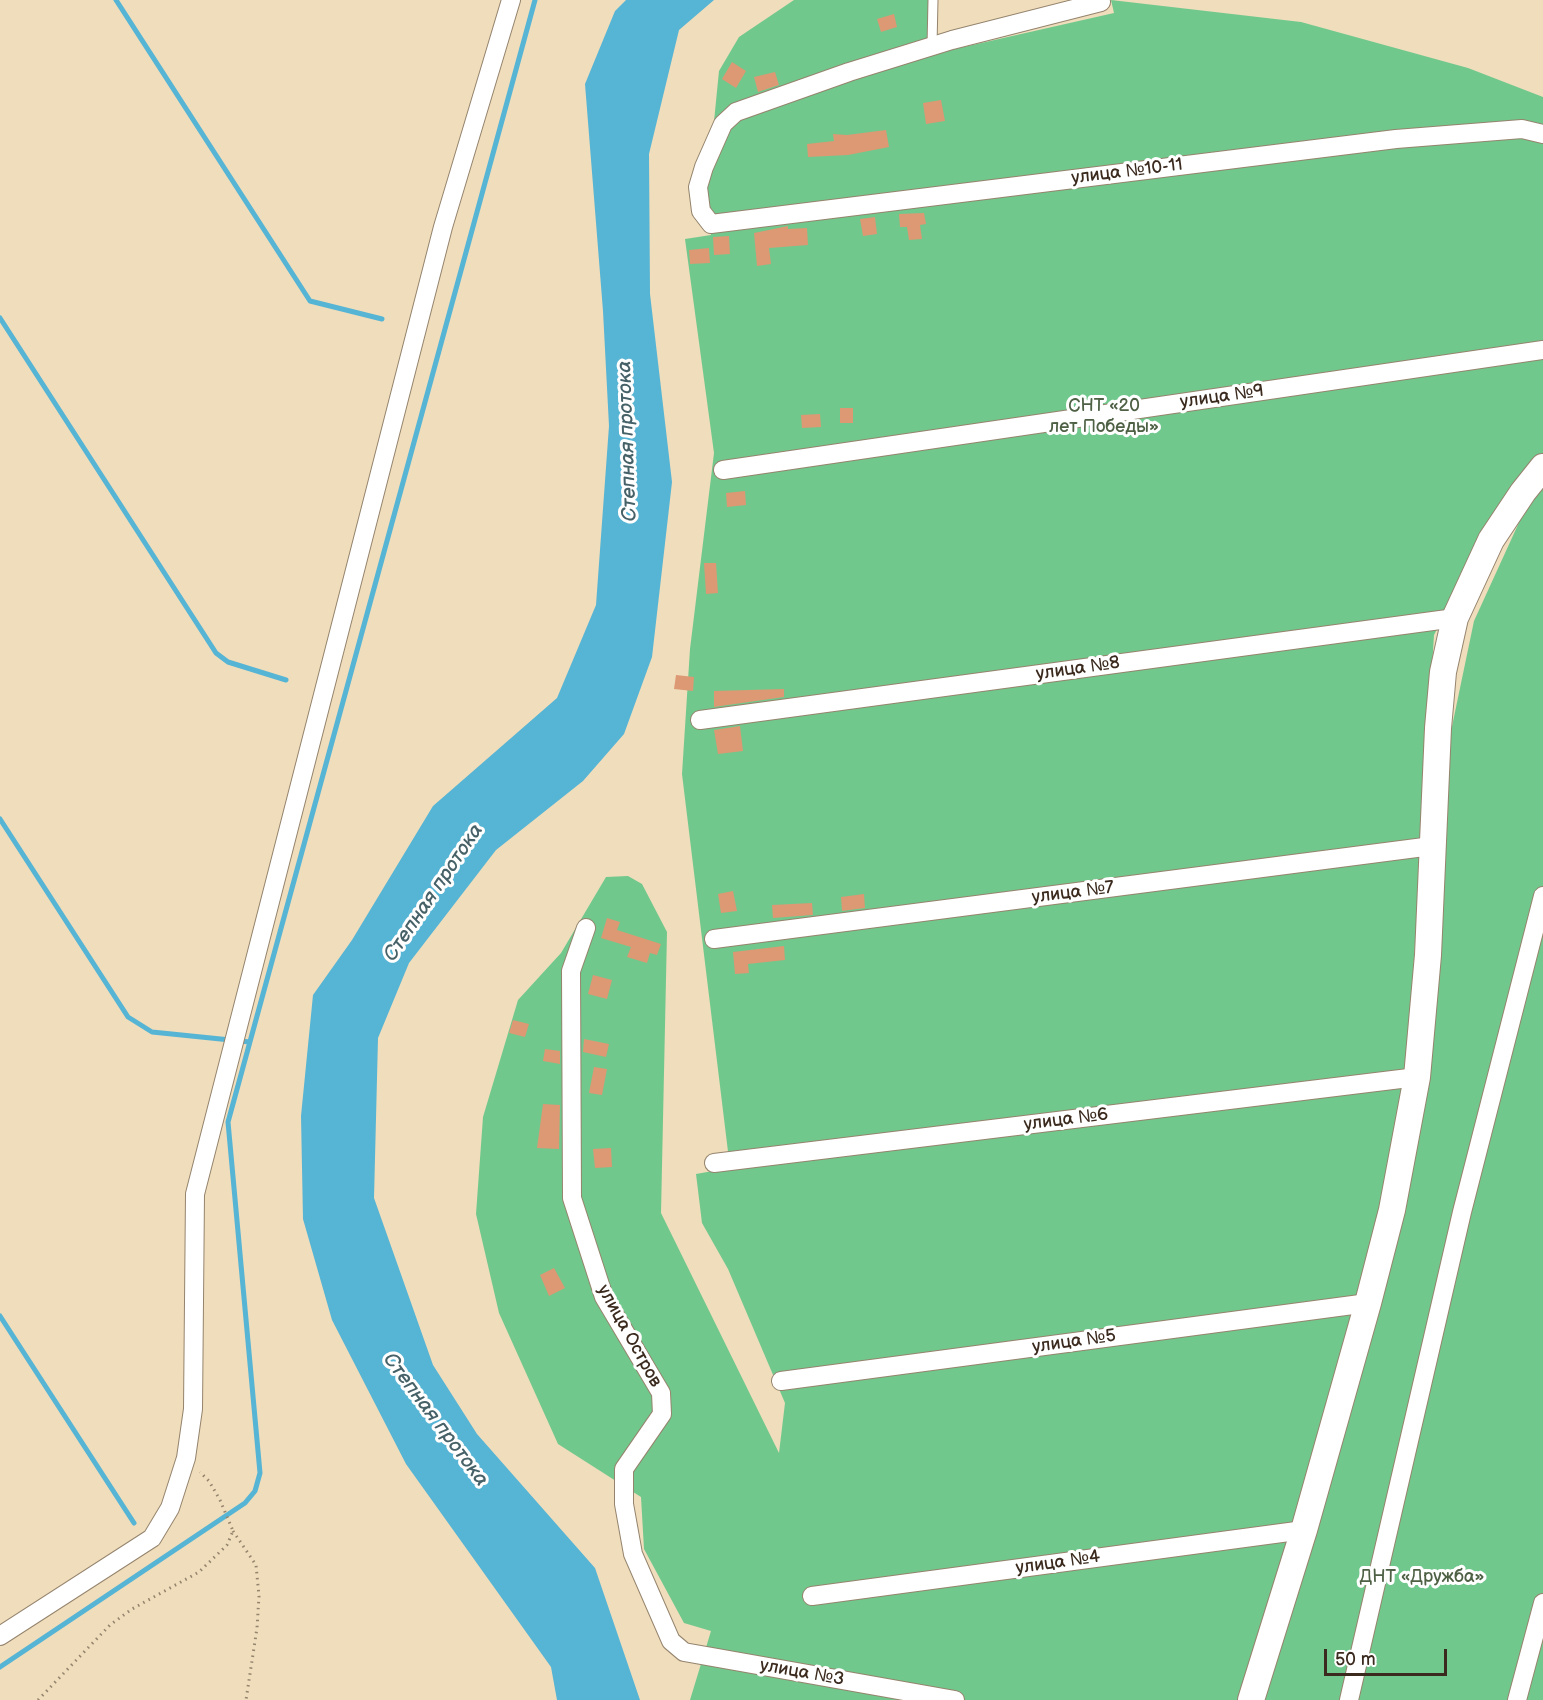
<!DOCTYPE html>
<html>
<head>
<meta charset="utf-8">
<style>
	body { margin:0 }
	#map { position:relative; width:1543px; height:1700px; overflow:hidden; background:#efddbc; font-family:"Balsamiq Sans",sans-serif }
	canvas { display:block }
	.scale { position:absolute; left:1324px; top:1649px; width:123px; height:27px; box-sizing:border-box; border:3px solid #3b2a1e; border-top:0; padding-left:8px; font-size:18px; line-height:21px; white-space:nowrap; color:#3b2a1e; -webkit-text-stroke:4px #fff; paint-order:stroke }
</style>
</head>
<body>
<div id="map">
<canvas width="1543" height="1700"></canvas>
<div class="scale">50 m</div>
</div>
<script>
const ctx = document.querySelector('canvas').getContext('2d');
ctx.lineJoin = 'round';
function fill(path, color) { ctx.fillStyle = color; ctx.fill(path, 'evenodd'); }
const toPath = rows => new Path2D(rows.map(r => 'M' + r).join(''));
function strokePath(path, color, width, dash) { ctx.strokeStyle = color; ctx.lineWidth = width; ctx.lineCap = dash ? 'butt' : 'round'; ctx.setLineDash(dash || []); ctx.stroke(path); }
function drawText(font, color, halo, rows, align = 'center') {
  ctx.font = font + ' "Balsamiq Sans",sans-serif'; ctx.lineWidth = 6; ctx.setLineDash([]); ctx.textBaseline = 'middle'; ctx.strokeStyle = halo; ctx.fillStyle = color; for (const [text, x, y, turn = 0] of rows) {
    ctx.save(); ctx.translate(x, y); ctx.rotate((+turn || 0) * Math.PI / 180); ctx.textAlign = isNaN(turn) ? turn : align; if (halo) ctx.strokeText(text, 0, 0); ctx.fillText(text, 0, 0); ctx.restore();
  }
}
const green = toPath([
	[794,0,930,0,937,53,1114,13,1111,0,1301,22,1468,68,1543,97,1543,456,1469,566,1434,635,1404,1121,1373,1252,1246,1700,690,1700,711,1631,684,1623,644,1549,641,1497,558,1444,499,1313,476,1214,483,1117,518,1000,561,953,606,877,628,876,642,884,667,932,661,1213,779,1453,785,1403,728,1269,702,1223,696,1174,730,1168,682,774,690,649,714,453,685,239,711,235,705,212,719,71,739,37],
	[1543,482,1543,1700,1261,1700,1400,1219,1450,736,1474,621,1532,494]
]);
const water = toPath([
	[626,0,714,0,679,30,649,154,650,294,672,482,652,657,624,734,583,781,496,850,409,963,378,1038,374,1198,433,1365,477,1434,595,1568,640,1700,557,1700,551,1667,406,1464,332,1320,303,1219,301,1116,313,995,352,940,433,806,557,698,596,605,609,426,603,311,585,84,615,11]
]);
const stream = toPath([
	[116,0,310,301,382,319],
	[0,318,216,653,228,662,286,680],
	[0,819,128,1017,152,1032,250,1042],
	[0,1316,134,1523],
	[0,1667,245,1503,255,1491,260,1473,228,1122,535,0]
]);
const building = toPath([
	[894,14,897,27,881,32,877,19],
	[732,62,746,71,736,88,722,79],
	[775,72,779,85,758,92,754,77],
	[941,100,945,121,926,124,923,103],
	[886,130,889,147,848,155,808,157,807,144,834,141,833,134,847,135],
	[924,213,926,224,920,225,922,239,909,240,907,227,900,227,899,214],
	[875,217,877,234,863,236,860,219],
	[788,226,788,229,807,228,808,245,769,248,771,264,757,266,754,233],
	[729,236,730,254,714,255,713,237],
	[709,248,710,263,690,264,689,250],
	[840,408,853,408,853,423,840,423],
	[820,414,821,427,802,428,801,415],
	[745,491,746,505,727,507,726,493],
	[704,563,716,563,718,593,706,594],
	[676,675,694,677,693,691,674,689],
	[784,689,784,697,714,707,714,691],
	[740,726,743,751,718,754,714,730],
	[733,891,737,911,721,913,718,894],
	[864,894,865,908,842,911,841,897],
	[812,903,813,915,773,918,772,905],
	[607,918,620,922,617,930,661,944,657,955,650,953,647,963,627,957,631,947,601,938],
	[784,946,785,960,748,964,749,973,735,974,733,952],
	[593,975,612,980,607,999,588,994],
	[513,1020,529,1024,525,1037,509,1033],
	[584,1039,609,1044,606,1057,583,1052],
	[545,1049,560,1051,560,1064,543,1061],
	[594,1067,607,1069,602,1095,589,1093],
	[543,1104,560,1105,559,1149,537,1148],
	[611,1148,612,1167,595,1168,593,1149],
	[554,1268,565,1288,549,1296,540,1275]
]);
const path = toPath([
	[233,1531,256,1565,259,1596,257,1628,246,1700],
	[38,1700,110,1625,132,1609,199,1572,227,1545,233,1531,220,1500,209,1481,200,1472]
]);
const lane = toPath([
	[932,46,933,0]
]);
const street = toPath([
	[1101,2,952,40,849,72,736,112,723,124,704,167,698,187,701,211,711,224,1396,139,1522,129,1543,134],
	[723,470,1543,350],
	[700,720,1455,618],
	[586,928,571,971,572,1198,604,1297,661,1393,662,1414,624,1469,624,1504,633,1554,671,1641,684,1652,955,1700],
	[714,939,1432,846],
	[714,1163,1417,1077],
	[781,1381,1368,1303],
	[812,1596,1304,1530],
	[0,1636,152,1538,170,1508,186,1458,193,1409,195,1194,443,227,511,0],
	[1349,1700,1462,1212,1543,896],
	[1517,1700,1543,1603]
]);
const secondary = toPath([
	[1251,1700,1304,1530,1368,1303,1392,1210,1417,1077,1428,955,1438,728,1443,672,1455,618,1491,540,1523,492,1543,467]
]);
const streetNames = [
	["улица №10-11",1127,172,-7],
	["улица №9",1222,397,-8],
	["улица №8",1078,669,-8],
	["улица №7",1073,893,-7],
	["улица №6",1066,1120,-7],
	["улица Остров",629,1336,61],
	["улица №5",1074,1342,-8],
	["улица №4",1058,1563,-8],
	["улица №3",802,1673,10]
];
const parkNames = [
	["СНТ «20",1104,406],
	["лет Победы»",1104,427],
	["ДНТ «Дружба»",1422,1577]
];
const waterNames = [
	["Степная протока",628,441,-92],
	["Степная протока",434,893,-56],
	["Степная протока",435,1420,53]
];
fill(green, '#71c88d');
fill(water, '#56b4d4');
strokePath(stream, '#56b4d4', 5);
fill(building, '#dc9973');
strokePath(lane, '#95846d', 11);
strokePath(street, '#95846d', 20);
strokePath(secondary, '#95846d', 28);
strokePath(path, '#95846d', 3, [1.5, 4.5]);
strokePath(lane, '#fff', 9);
strokePath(street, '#fff', 18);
strokePath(secondary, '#fff', 26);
drawText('18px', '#3b2a1e', '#fff', streetNames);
drawText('18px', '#4e6145', '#fff', parkNames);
drawText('italic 20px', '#466167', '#fff', waterNames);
</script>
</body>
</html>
